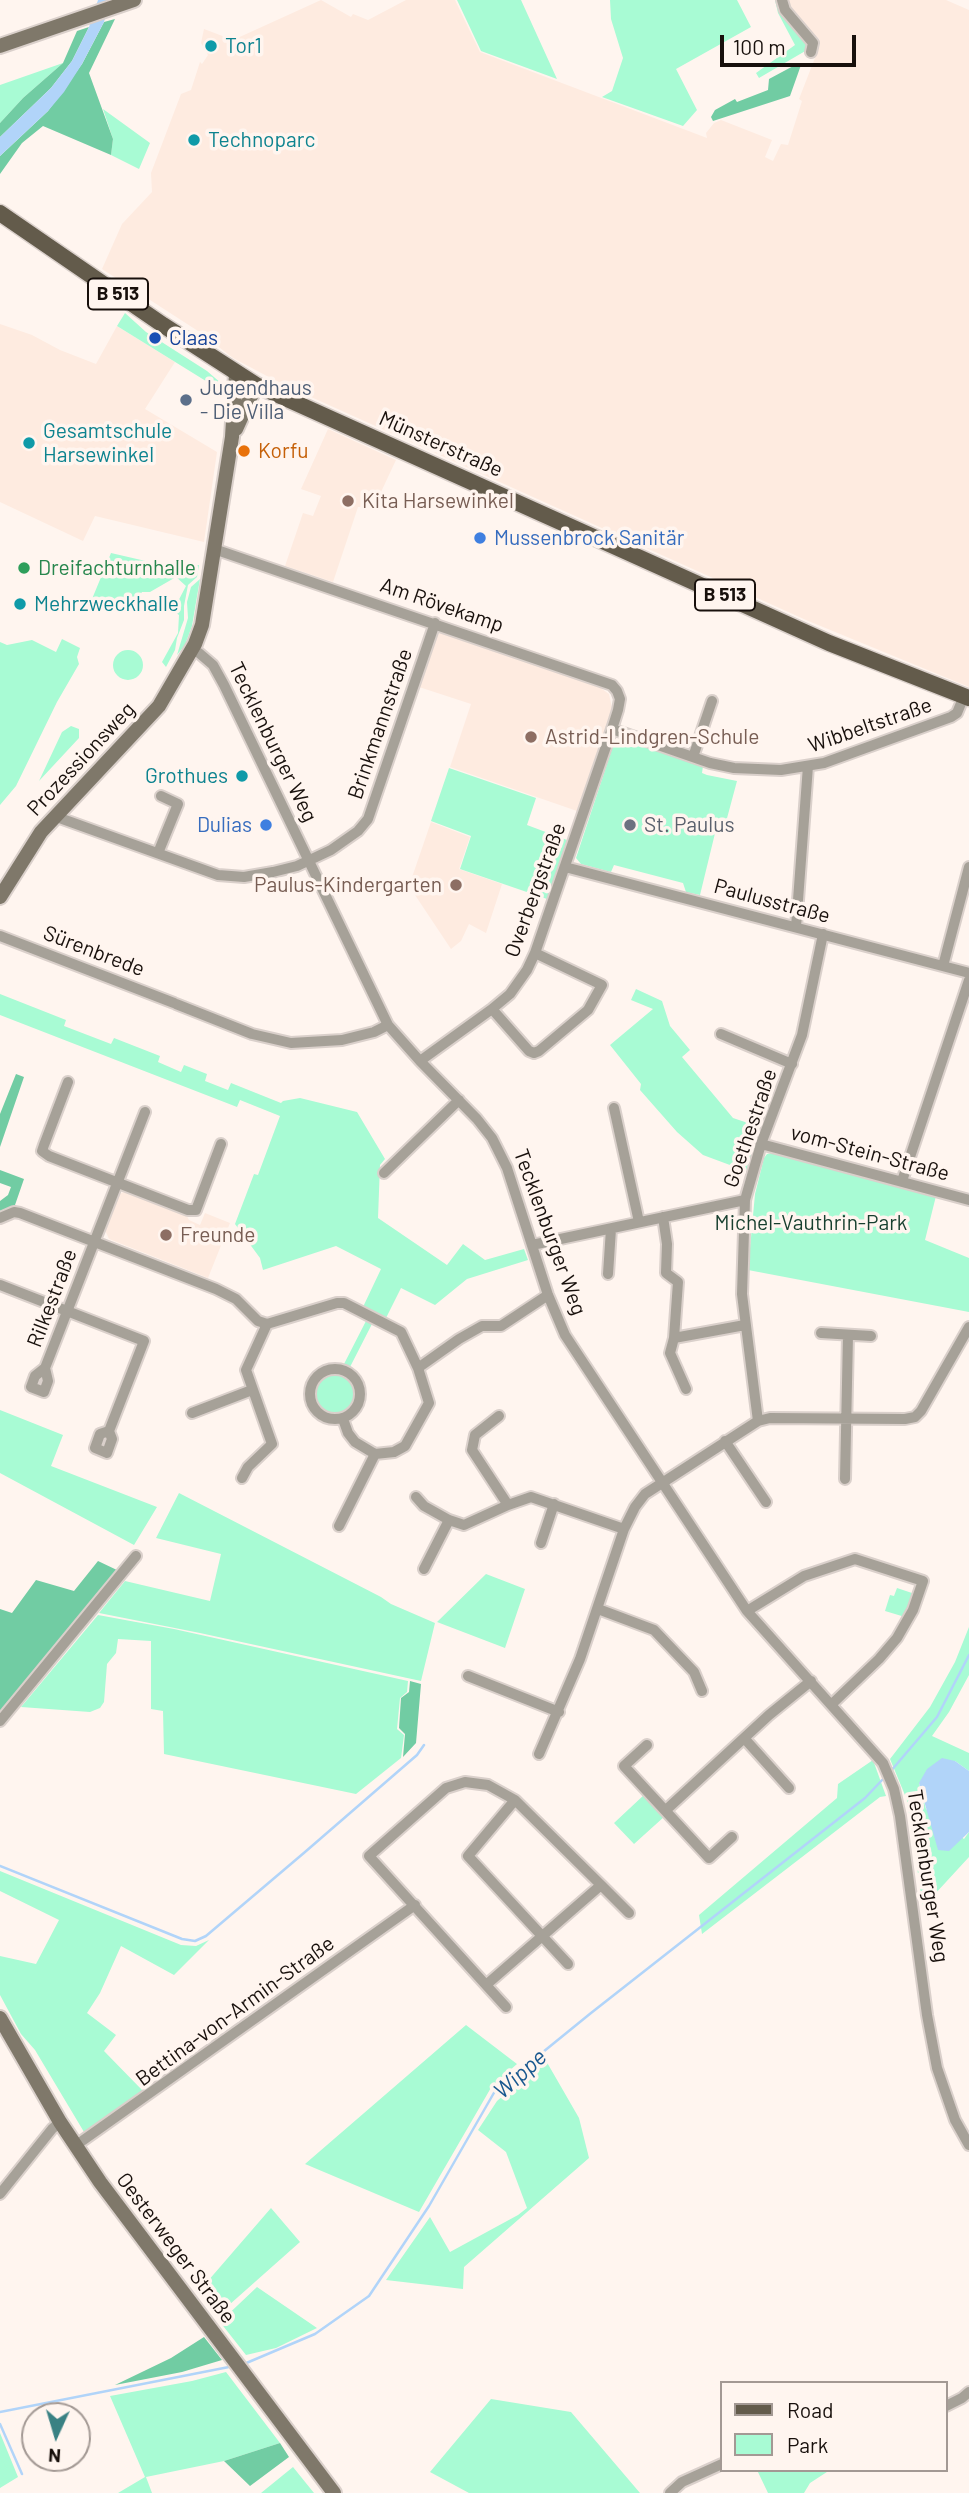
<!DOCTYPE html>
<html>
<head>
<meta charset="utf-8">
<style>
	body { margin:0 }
	#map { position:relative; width:969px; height:2493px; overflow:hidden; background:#fff5ef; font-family:Barlow,sans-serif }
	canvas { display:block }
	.legend { position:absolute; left:720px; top:2381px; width:228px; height:91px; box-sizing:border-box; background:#fff5ef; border:2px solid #a39994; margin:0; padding:9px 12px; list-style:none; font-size:21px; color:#18100c }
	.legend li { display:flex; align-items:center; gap:14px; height:35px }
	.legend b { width:35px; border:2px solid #a39994 }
	.north { position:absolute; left:21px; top:2402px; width:70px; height:70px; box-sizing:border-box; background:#fff5ef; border:2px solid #a39994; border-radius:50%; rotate:184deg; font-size:19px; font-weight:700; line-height:28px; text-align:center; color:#18100c }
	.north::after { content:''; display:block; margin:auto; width:24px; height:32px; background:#398183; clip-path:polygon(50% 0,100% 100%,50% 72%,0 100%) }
	.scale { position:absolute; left:720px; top:35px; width:136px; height:32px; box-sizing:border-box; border:4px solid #18100c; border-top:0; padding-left:9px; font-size:21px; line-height:24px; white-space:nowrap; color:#18100c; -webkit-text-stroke:5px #fff5ef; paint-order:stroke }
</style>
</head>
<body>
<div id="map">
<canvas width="969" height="2493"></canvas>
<ul class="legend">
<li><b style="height:9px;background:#635b4b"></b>Road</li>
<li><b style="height:19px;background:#a8fbd4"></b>Park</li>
</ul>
<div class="north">N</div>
<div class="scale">100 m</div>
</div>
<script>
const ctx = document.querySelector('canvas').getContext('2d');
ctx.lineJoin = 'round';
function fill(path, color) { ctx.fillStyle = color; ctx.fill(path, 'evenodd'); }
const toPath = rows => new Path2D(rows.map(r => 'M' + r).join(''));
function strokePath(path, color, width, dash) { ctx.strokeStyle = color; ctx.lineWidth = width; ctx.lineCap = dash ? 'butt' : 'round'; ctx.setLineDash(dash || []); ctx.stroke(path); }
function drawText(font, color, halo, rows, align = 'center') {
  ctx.font = font + ' Barlow,sans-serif'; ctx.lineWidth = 7; ctx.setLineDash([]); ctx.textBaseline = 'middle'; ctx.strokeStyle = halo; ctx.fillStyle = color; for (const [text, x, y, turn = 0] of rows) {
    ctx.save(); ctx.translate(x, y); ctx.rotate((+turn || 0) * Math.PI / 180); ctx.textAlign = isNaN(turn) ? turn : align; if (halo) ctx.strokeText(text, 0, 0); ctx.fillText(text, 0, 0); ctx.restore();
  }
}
const built = toPath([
	[321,0,351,17,353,14,368,20,406,0,455,0,480,52,707,138,706,133,714,123,721,120,772,140,765,157,773,161,781,144,788,145,802,101,799,99,820,45,819,39,794,14,786,0,946,0,969,10,969,687,806,620,280,383,233,358,198,331,102,269,122,224,152,192,151,173,181,94,191,90,200,62,202,64,208,55,201,43,204,29,233,40],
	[0,324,32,335,60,350,96,364,117,326,175,362,145,409,217,452,204,542,95,516,83,541,0,502],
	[328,429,396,460,374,507,358,507,333,582,285,566,303,513,313,516,321,496,301,489],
	[442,632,598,686,609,694,612,708,577,811,450,767,471,704,419,687,437,635],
	[431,822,470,837,459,869,502,884,486,933,469,924,461,941,451,949,409,886],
	[126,1191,186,1214,189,1220,200,1225,205,1213,230,1223,208,1278,109,1239,105,1230,119,1194]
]);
const green = toPath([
	[457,0,521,0,557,79,481,51],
	[610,0,737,0,751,27,676,69,697,110,683,126,602,97,612,91,623,58,611,19],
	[775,0,778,0,809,45,807,50,759,78,756,73,795,45,778,13],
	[63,63,23,98,0,123,0,85],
	[103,109,150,143,139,169,111,155,113,139],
	[125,313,146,332,207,371,222,384,222,391,117,326],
	[111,553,193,572,195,565,199,565,197,577,188,585,184,606,184,620,177,638,175,650,166,667,162,662,178,633,179,615,173,611,186,586,176,577,150,592,142,592,127,613,95,601,92,599],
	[200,579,192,626,185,645,177,655,188,618,187,602,191,587],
	[62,639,80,648,77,657,79,664,57,702,16,786,0,805,0,642,7,645,32,640,56,652],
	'113 665a15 15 0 1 1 30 0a15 15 0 1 1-30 0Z',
	[71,726,79,729,79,738,39,781,62,732],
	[623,739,703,766,702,773,707,775,737,781,726,822,718,821,700,895,686,892,683,883,614,865,611,872,581,864,576,858,614,743],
	[449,768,536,798,527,825,567,840,547,899,460,869,471,836,431,821],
	[636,989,662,1001,670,1026,690,1050,682,1057,733,1118,760,1127,746,1171,703,1155,677,1132,640,1090,641,1084,610,1045,653,1009,631,1000],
	[0,994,66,1020,64,1026,111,1044,114,1038,160,1056,158,1062,181,1072,184,1065,207,1074,205,1081,228,1090,231,1083,281,1103,283,1101,300,1098,357,1112,385,1159,380,1165,378,1218,447,1265,463,1244,485,1260,524,1249,528,1260,467,1279,435,1305,401,1288,386,1318,363,1307,381,1269,336,1246,263,1270,260,1258,235,1224,254,1174,258,1175,280,1116,240,1100,237,1107,0,1015],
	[772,1153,936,1196,925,1240,969,1258,969,1312,748,1270,755,1194,764,1158,767,1154],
	[366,1321,372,1324,350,1367,344,1364],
	'314 1394a21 21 0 1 1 42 0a21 21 0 1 1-42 0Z',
	[0,1410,63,1435,51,1466,157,1507,134,1545,0,1473],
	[179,1493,381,1597,391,1604,435,1623,421,1681,200,1633,99,1613,125,1581,210,1601,221,1554,156,1538],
	[486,1574,525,1589,505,1648,437,1622],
	[897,1588,915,1594,905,1617,885,1611,890,1595,894,1596],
	[98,1615,174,1629,408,1681,407,1692,400,1698,397,1729,404,1735,401,1758,356,1794,164,1754,163,1711,151,1709,151,1641,118,1639,116,1653,107,1664,104,1702,100,1708,90,1712,21,1707],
	[969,1627,969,1675,949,1712,932,1736,969,1753,969,1771,955,1761,919,1783,926,1809,964,1839,969,1832,969,1857,923,1907,907,1800,890,1759,930,1707,955,1662],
	[873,1760,886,1796,880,1797,702,1934,699,1915,837,1798,838,1784],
	[645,1794,665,1816,634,1844,614,1823],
	[0,1871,181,1945,196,1946,209,1940,174,1975,121,1946,100,1993,87,2013,116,2035,104,2051,143,2091,84,2132,35,2050,21,2034,0,1995,0,1956,36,1964,59,1920,0,1891],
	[466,2025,517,2064,492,2086,419,2212,305,2164],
	[545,2059,579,2118,589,2158,464,2267,463,2289,386,2280,430,2217,450,2252,518,2215,527,2208,506,2152,478,2130,497,2101],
	[271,2208,300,2242,220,2313,201,2289],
	[257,2287,317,2328,276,2348,246,2355,220,2322],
	[226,2372,280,2443,224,2461,146,2477,152,2493,118,2493,145,2477,110,2396,192,2381],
	[491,2399,571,2412,640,2493,469,2493,430,2472],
	[0,2433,18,2477,0,2488],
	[293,2467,314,2493,261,2493],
	[757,2470,830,2470,810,2483,804,2493,768,2493]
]);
const forest = toPath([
	[115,19,89,73,113,139,111,155,43,126,22,143,0,174,0,156,48,111,82,64,104,22],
	[89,27,72,61,51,88,0,137,0,123,23,98,63,63,77,31],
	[797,64,801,65,790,96,713,121,711,117,715,110,735,99,737,102,768,90,769,79],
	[16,1074,24,1077,0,1147,0,1114],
	[0,1170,24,1179,15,1205,0,1211,0,1201,8,1195,11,1187,0,1183],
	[98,1561,119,1571,0,1715,0,1609,12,1613,36,1580,74,1591],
	[410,1681,421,1684,416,1743,403,1757,405,1734,399,1728,401,1698,409,1692],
	[204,2337,222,2360,182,2372,115,2385,171,2358],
	[280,2443,289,2457,250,2486,224,2461]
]);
const water = toPath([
	[98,0,110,0,104,22,82,64,64,92,48,111,0,156,0,137,51,88,72,61,89,27],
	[942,1758,955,1761,969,1771,969,1832,949,1851,938,1850,919,1783,927,1769]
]);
const stream = toPath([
	[890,1772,937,1717,969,1655],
	[0,1866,182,1939,195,1941,206,1936,305,1852,417,1755,424,1745],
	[244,2364,315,2334,369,2296,429,2206,495,2091,591,2013,865,1798,885,1777],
	[0,2412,234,2366],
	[0,2424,22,2474]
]);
const street = toPath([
	[782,0,785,10,813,43,811,52],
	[214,549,612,685,617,691,620,699,618,710,612,729,535,953,527,970,510,994,492,1009,420,1061],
	[192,650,199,653,213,665,224,685,388,1025,420,1061,477,1119,492,1138,507,1168,548,1295,565,1335,747,1611,883,1763,894,1789,900,1816,927,2015,937,2068,955,2120,969,2145],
	[612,729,710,763,734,768,781,770,824,763,951,717,957,713,964,696],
	[693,757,712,701],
	[54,816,218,875,244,877,273,872,297,866,331,850,358,831,368,819,435,623],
	[158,853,178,804,161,796],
	[565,867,969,973],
	[796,927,808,766],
	[0,936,174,1003],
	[943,966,969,867],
	[176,1004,252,1034,291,1043,342,1040,374,1032,388,1025],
	[492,1009,529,1051,534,1053,539,1051,588,1010,602,985,535,953],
	[721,1034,792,1064],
	[68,1082,44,1145,42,1151,49,1156,188,1210,196,1210,221,1144],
	[614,1108,639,1222],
	[761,1144,969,1200],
	[384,1173,459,1100],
	[902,1181,969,980],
	[663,1217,667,1244,666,1273,678,1282,674,1338,670,1353,686,1389],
	[0,1218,14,1212,20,1213,216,1289,236,1299,258,1321,267,1324],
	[532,1245,745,1200],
	[608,1274,611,1229],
	[0,1285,144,1341,109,1431,112,1439,107,1453,95,1448,100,1434,109,1431],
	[267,1324,337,1303,344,1303,401,1332,418,1368,429,1403,405,1446,394,1452,375,1454,355,1442,348,1433,343,1419],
	[821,1333,871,1336],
	[674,1338,745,1325],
	[45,1368,35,1376,31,1387,44,1392,48,1381,45,1368,145,1112],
	[418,1368,459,1339,482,1326,501,1326,548,1295],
	'310 1394a25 25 0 1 1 50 0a25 25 0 1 1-50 0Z',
	[192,1413,252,1390],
	[499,1416,475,1435,472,1450,508,1505],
	[758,1421,742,1294,745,1200,761,1144,802,1035,823,934],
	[725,1441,766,1502],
	[242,1478,248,1467,272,1444,246,1370,267,1324],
	[845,1479,848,1335],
	[416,1497,424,1506,449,1520,464,1525,508,1505,531,1497,624,1529],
	[339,1526,375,1454],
	[541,1543,554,1504],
	[424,1569,449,1520],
	[598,1609,654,1630,694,1672,702,1691],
	[747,1611,804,1576,855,1559,923,1581,913,1610,897,1638,879,1659,832,1704],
	[468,1676,559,1712],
	[0,1721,136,1556],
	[744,1738,789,1788],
	[647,1745,624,1766,709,1858,732,1837],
	[539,1754,580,1659,624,1529,635,1507,645,1494,758,1421,770,1418,905,1419,915,1417,921,1411,969,1327],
	[465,1782,488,1785,515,1800,601,1885,486,1985,369,1856,446,1788,465,1782],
	[515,1800,468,1856,568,1964],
	[666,1810,769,1715,811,1681],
	[601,1885,629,1913],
	[486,1985,506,2007],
	[75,2146,415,1905],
	[0,2194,52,2129,60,2122],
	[946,2406,962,2398,969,2392],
	[670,2493,682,2482,722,2464]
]);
const secondary = toPath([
	[0,46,134,0],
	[236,429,256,385],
	[0,897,41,832,159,706,195,644,202,625,232,437,236,374],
	[0,2018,60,2122,100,2182,334,2493]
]);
const primary = toPath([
	[0,213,163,325,256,385,829,643,969,698]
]);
const markers = [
	[211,46,7,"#0f9aa8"],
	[194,140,7,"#0f9aa8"],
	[155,338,7,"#1a4fb4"],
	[186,400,7,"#5c6f8a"],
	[29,443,7,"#0f9aa8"],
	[244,451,7,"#e8710a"],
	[348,501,7,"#8d6e63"],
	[480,538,7,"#3f7fe0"],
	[24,568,7,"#2e9e5b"],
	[20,604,7,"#0f9aa8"],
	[531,737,7,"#8d6e63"],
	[242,776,7,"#0f9aa8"],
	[266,825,7,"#3f7fe0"],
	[630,825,7,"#6b7280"],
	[456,885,7,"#8d6e63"],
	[166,1235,7,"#8d6e63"]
];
const shields = [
	[118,294,60],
	[725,595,60]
];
const shieldNames = [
	["B 513",118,294],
	["B 513",725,595]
];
const cultureNames = [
	["Tor1",225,46],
	["Technoparc",208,140],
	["Gesamtschule",43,431],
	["Harsewinkel",43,455],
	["Mehrzweckhalle",34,604],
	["Grothues",228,776,"right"]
];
const transitNames = [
	["Claas",169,338]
];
const serviceNames = [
	["Jugendhaus",200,388],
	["- Die Villa",200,412]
];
const streetNames = [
	["Münsterstraße",441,444,24],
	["Am Rövekamp",442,605,19],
	["Brinkmannstraße",380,724,-71],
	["Wibbeltstraße",870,725,-19],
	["Tecklenburger Weg",273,742,64],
	["Prozessionsweg",81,759,-47],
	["Overbergstraße",535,890,-70],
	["Paulusstraße",772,901,15],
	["Sürenbrede",94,951,21],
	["Goethestraße",750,1128,-71],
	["vom-Stein-Straße",870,1153,15],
	["Tecklenburger Weg",550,1232,70],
	["Rilkestraße",52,1298,-69],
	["Tecklenburger Weg",928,1876,81],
	["Bettina-von-Armin-Straße",235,2011,-36],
	["Oesterweger Straße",176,2248,53]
];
const foodNames = [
	["Korfu",258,451]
];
const educationNames = [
	["Kita Harsewinkel",362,501],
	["Astrid-Lindgren-Schule",545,737],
	["Paulus-Kindergarten",442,885,"right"],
	["Freunde",180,1235]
];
const shopNames = [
	["Mussenbrock Sanitär",494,538],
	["Dulias",252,825,"right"]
];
const leisureNames = [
	["Dreifachturnhalle",38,568]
];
const worshipNames = [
	["St. Paulus",644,825]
];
const parkNames = [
	["Michel-Vauthrin-Park",811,1223]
];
const waterNames = [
	["Wippe",520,2074,-42]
];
fill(built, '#feebe0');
fill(green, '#a8fbd4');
fill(forest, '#71cca3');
fill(water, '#b1d4f9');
strokePath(stream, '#b1d4f9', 2.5);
strokePath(street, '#dad0cb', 14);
strokePath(secondary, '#dad0cb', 18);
strokePath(primary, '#dad0cb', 19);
strokePath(street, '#a6a198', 10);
strokePath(secondary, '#7f786a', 14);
strokePath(primary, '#635b4b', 16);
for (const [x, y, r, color] of markers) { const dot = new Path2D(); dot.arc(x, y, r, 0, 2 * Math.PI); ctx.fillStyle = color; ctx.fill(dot); strokePath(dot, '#fff5ef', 2.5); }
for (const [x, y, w] of shields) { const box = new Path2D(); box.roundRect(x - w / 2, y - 15.5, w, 31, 5); ctx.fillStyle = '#fff5ef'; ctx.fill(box); strokePath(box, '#18100c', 2); }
drawText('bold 19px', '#18100c', null, shieldNames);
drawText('21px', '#0d838f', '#fff5ef', cultureNames, 'left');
drawText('21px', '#164399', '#fff5ef', transitNames, 'left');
drawText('21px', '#4e5e75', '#fff5ef', serviceNames, 'left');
drawText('21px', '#18100c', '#fff5ef', streetNames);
drawText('21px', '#c56008', '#fff5ef', foodNames, 'left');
drawText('21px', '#785e54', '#fff5ef', educationNames, 'left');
drawText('21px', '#366cbe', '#fff5ef', shopNames, 'left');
drawText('21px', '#27864d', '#fff5ef', leisureNames, 'left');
drawText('21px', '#5b616d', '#fff5ef', worshipNames, 'left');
drawText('21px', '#173f2e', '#fff5ef', parkNames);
drawText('italic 23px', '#19588f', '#fff5ef', waterNames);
</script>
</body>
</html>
